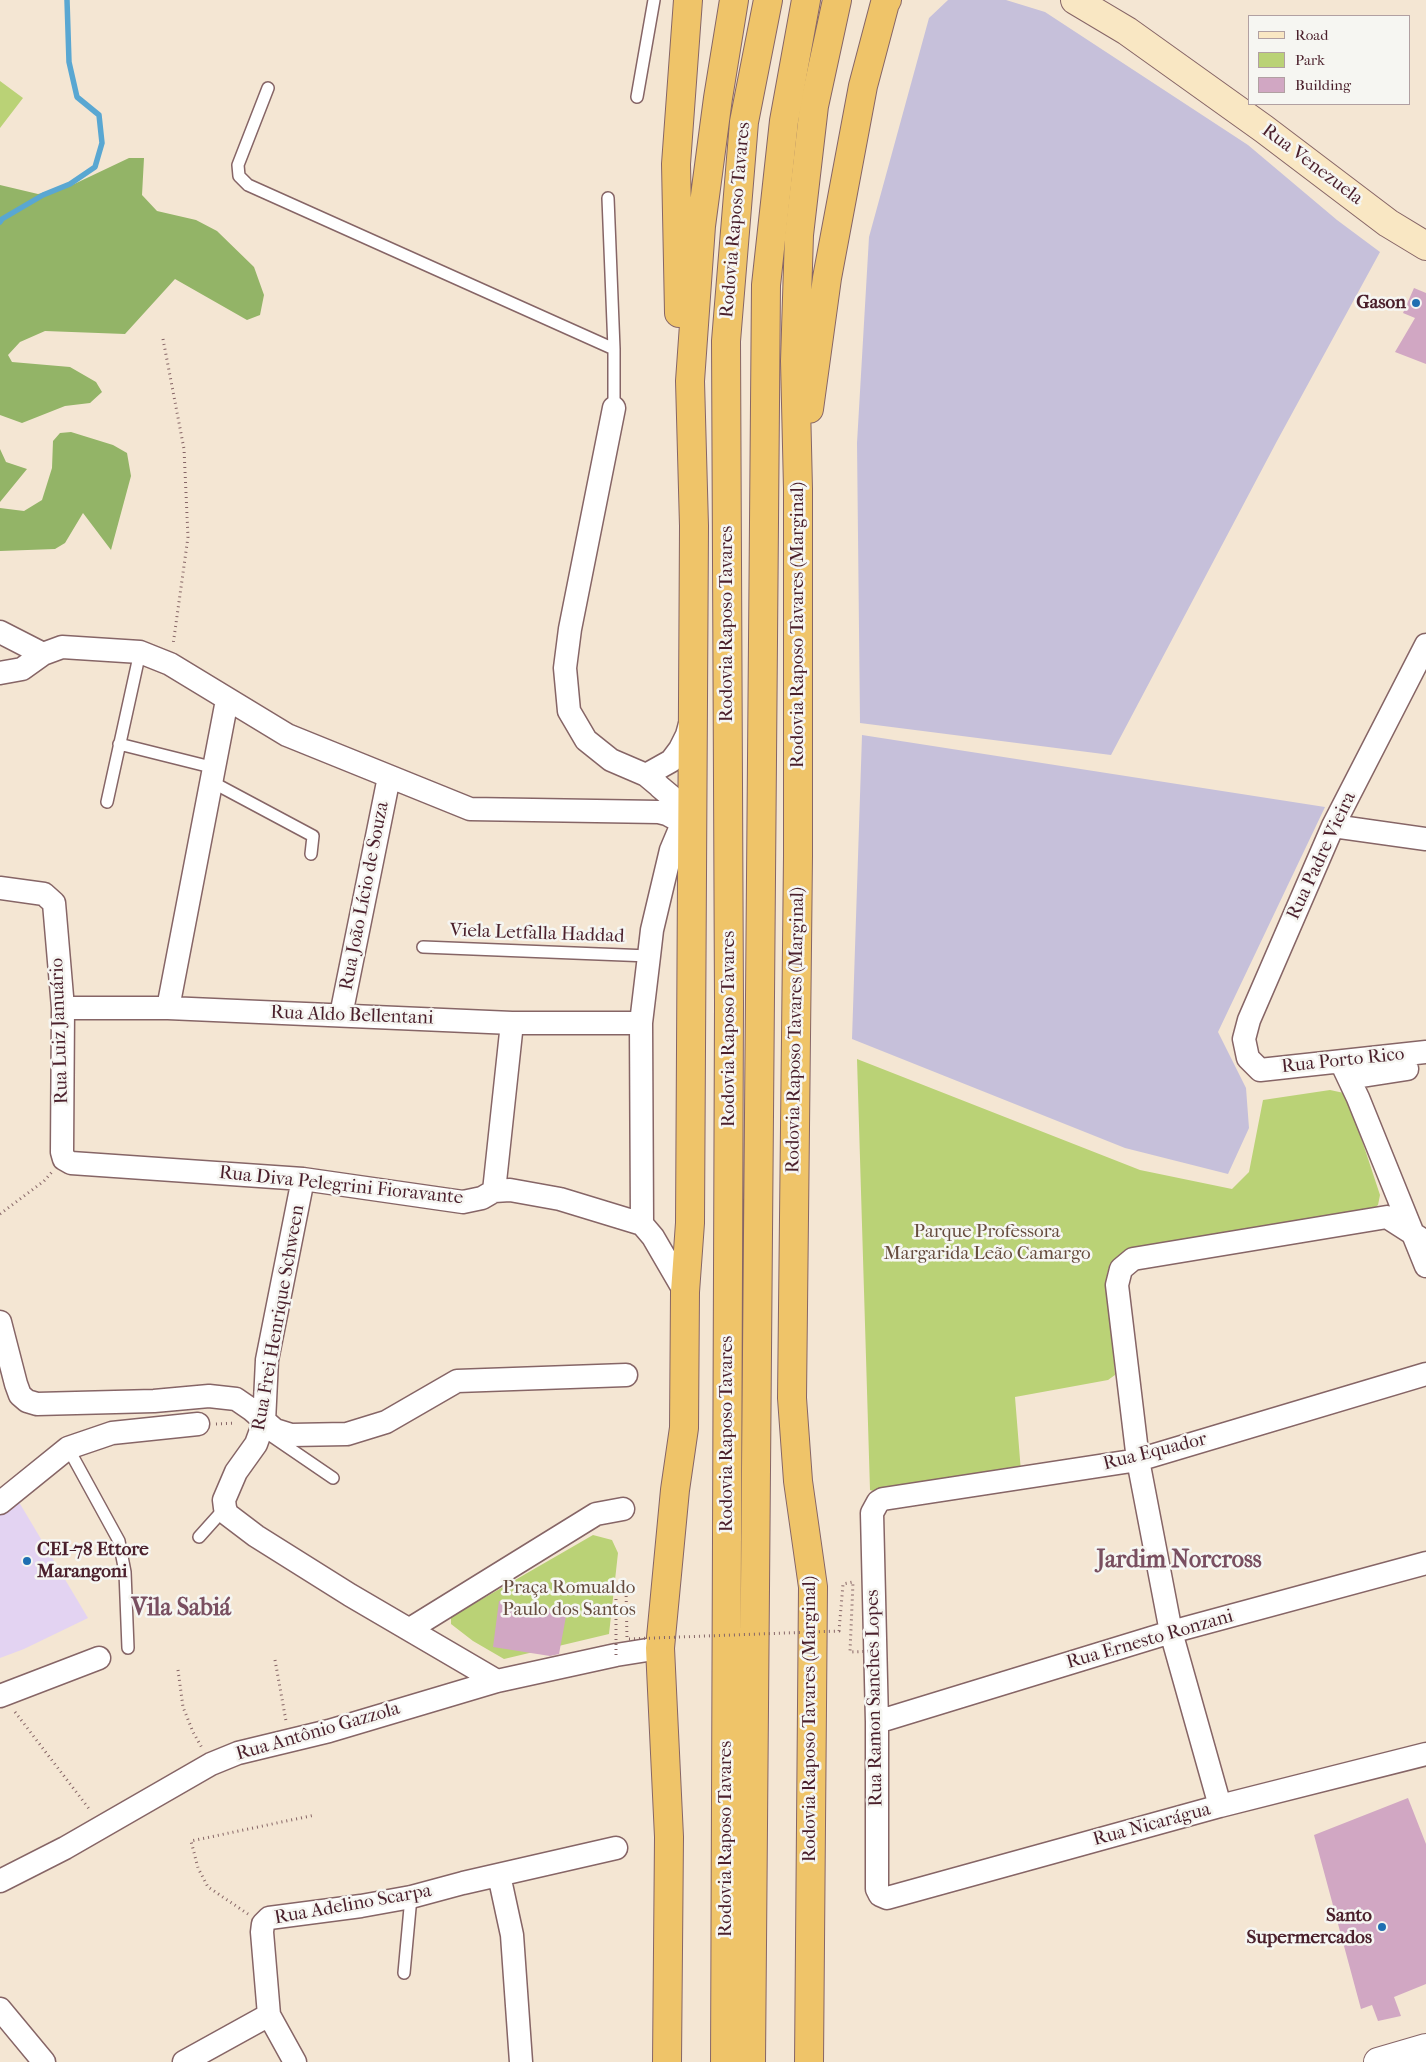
<!DOCTYPE html>
<html>
<head>
<meta charset="utf-8">
<style>
	body { margin:0 }
	#map { position:relative; width:1426px; height:2062px; overflow:hidden; background:#f4e6d3; font-family:"IM FELL French Canon",serif }
	canvas { display:block }
	.legend { position:absolute; left:1248px; top:15px; width:162px; height:90px; box-sizing:border-box; background:#f6f6f2; border:1px solid #b1a0a2; margin:0; padding:6px 9px; list-style:none; font-size:15px; color:#4a1f2b }
	.legend li { display:flex; align-items:center; gap:10px; height:25px }
	.legend b { width:25px; border:1px solid #b1a0a2 }
</style>
</head>
<body>
<div id="map">
<canvas width="1426" height="2062"></canvas>
<ul class="legend">
<li><b style="height:6px;background:#f9e7c3"></b>Road</li>
<li><b style="height:14px;background:#bad276"></b>Park</li>
<li><b style="height:14px;background:#d1a7c3"></b>Building</li>
</ul>
</div>
<script>
const ctx = document.querySelector('canvas').getContext('2d');
ctx.lineJoin = 'round';
function fill(path, color) { ctx.fillStyle = color; ctx.fill(path, 'evenodd'); }
const toPath = rows => new Path2D(rows.map(r => 'M' + r).join(''));
function strokePath(path, color, width, dash) { ctx.strokeStyle = color; ctx.lineWidth = width; ctx.lineCap = dash ? 'butt' : 'round'; ctx.setLineDash(dash || []); ctx.stroke(path); }
function drawText(font, color, halo, rows, align = 'center') {
  ctx.font = font + ' "IM FELL French Canon",serif'; ctx.lineWidth = 5; ctx.setLineDash([]); ctx.textBaseline = 'middle'; ctx.strokeStyle = halo; ctx.fillStyle = color; for (const [text, x, y, turn = 0] of rows) {
    ctx.save(); ctx.translate(x, y); ctx.rotate((+turn || 0) * Math.PI / 180); ctx.textAlign = isNaN(turn) ? turn : align; if (halo) ctx.strokeText(text, 0, 0); ctx.fillText(text, 0, 0); ctx.restore();
  }
}
const built = toPath([
	[13,1492,88,1618,24,1649,0,1658,0,1505]
]);
const industrial = toPath([
	[948,0,1006,0,1045,12,1248,145,1337,220,1380,252,1277,441,1111,755,860,723,857,443,869,237,929,18],
	[862,735,1325,807,1218,1032,1246,1088,1249,1128,1228,1174,1125,1148,852,1039]
]);
const green = toPath([
	[0,81,23,98,0,128],
	[857,1059,1140,1170,1232,1189,1249,1172,1263,1100,1330,1090,1344,1093,1349,1101,1380,1195,1378,1205,1370,1213,1120,1257,1110,1264,1107,1274,1115,1375,1108,1380,1015,1397,1021,1472,886,1495,870,1490],
	[593,1535,612,1540,618,1553,609,1634,504,1659,473,1641,451,1624,451,1617]
]);
const forest = toPath([
	[129,158,144,158,142,195,157,211,196,220,217,231,254,267,264,295,260,315,247,320,175,279,125,334,45,331,20,342,8,355,12,362,70,367,96,382,102,392,90,403,65,406,22,423,0,415,0,185,38,194,70,186],
	[71,432,113,445,127,453,131,476,111,550,83,513,65,543,55,549,0,551,0,508,24,511,42,500,52,468,53,441,60,433],
	[0,449,6,462,27,469,0,502]
]);
const stream = toPath([
	[0,222,2,219,43,195,70,184,95,167,102,143,99,115,77,97,69,62,67,0]
]);
const building = toPath([
	[1414,288,1426,293,1426,364,1395,352,1415,318,1403,313],
	[499,1601,567,1611,559,1654,550,1656,493,1647],
	[1408,1798,1426,1844,1426,1984,1394,1997,1401,2016,1378,2021,1372,2005,1361,2009,1314,1835]
]);
const path = toPath([
	[163,339,184,449,188,537,173,645],
	[0,1214,44,1181,52,1172],
	[216,1424,235,1423],
	[275,1660,286,1721],
	[178,1670,183,1707,193,1732,202,1748],
	[15,1712,90,1810],
	[248,1914,208,1887,198,1868,191,1841,315,1815]
]);
const service = toPath([
	[268,88,238,165,239,176,248,185,614,349,614,408],
	[637,97,654,0],
	[608,198,614,349],
	[119,744,215,768],
	[212,782,313,836,311,854],
	[107,802,140,652],
	[423,947,649,956],
	[270,1435,333,1478],
	[68,1448,119,1541,125,1572,128,1648],
	[199,1537,225,1508],
	[404,1973,411,1897]
]);
const minor = toPath([
	[614,408,570,629,565,668,569,711,586,740,611,760,646,775],
	[0,632,43,654],
	[1426,645,1333,826,1249,1020,1244,1039,1248,1058,1260,1070,1426,1052],
	[0,673,22,669,43,654,62,647,140,652,170,664,287,735,470,809,659,812,667,814,678,820,691,836],
	[658,785,646,775,671,761,680,749,687,735,690,724],
	[660,787,691,813,679,831,671,850,652,930,649,956,641,1023,642,1224,653,1237,685,1292],
	[1333,826,1426,839],
	[0,888,44,894,54,903,63,1008,62,1152,64,1159,71,1163,303,1179,463,1202,482,1198,494,1191,510,1190,560,1199,642,1224],
	[63,1008,168,1008,512,1023,641,1023],
	[168,1008,227,700],
	[341,1015,389,777],
	[1341,1062,1358,1098,1426,1266],
	[1349,1078,1407,1069],
	[303,1179,267,1360,264,1422,256,1444,236,1472,224,1500,225,1508,227,1514,256,1536,350,1595,497,1681],
	[494,1191,512,1023],
	[0,1322,16,1384,20,1395,27,1401,37,1404,154,1401,209,1396,236,1399,252,1410,275,1430,291,1435,347,1434,386,1422,457,1381,626,1375],
	[1426,1374,1138,1460,883,1499,878,1502,872,1513,877,1722,877,1889,880,1895,887,1898,1220,1806,1426,1754],
	[0,1503,68,1448,112,1433,198,1424],
	[410,1629,596,1514,623,1509],
	[0,1696,99,1658],
	[877,1722,1171,1632,1426,1563],
	[1220,1806,1171,1632,1138,1460,1117,1285,1121,1269,1133,1259,1387,1217,1426,1242],
	[499,1875,512,1935,521,2062],
	[0,1881,65,1848,211,1764,238,1753,329,1731,497,1681,616,1655,660,1648],
	[0,2009,44,2062],
	[184,2062,269,2015],
	[295,2062,269,2015,262,1932,263,1924,269,1918,361,1906,411,1897,463,1883,616,1848]
]);
const tertiary = toPath([
	[1378,2062,1426,2048]
]);
const secondary = toPath([
	[1075,0,1127,31,1264,129,1388,223,1426,246]
]);
const trunk = toPath([
	[679,313,676,164,688,0],
	[809,409,827,278,863,86,885,3,887,0],
	[667,2062,669,1837,660,1648,675,1490,684,1428,685,1292,690,1223,694,526,690,381,701,226,718,98,734,0],
	[809,2062,813,1587,798,1481,792,1398,798,856,798,489,795,361,799,235,814,106,837,0]
]);
const motorway = toPath([
	[725,2062,729,1004,726,341,744,122,768,0],
	[751,2062,766,285,784,121,806,0]
]);
const pathBridge = toPath([
	[616,1655,616,1588,626,1588,627,1639,839,1631,843,1584,853,1582,850,1652,875,1651]
]);
const markers = [
	[1416,303,5,"#1f6fb2"],
	[27,1561,5,"#1f6fb2"],
	[1382,1927,5,"#1f6fb2"]
];
const streetNames = [
	["Rua Venezuela",1312,165,37],
	["Rodovia Raposo Tavares",736,220,-85],
	["Rodovia Raposo Tavares",727,624,-90],
	["Rodovia Raposo Tavares (Marginal)",798,625,-90],
	["Rua Padre Vieira",1322,856,-65],
	["Rua João Lício de Souza",365,896,-79],
	["Viela Letfalla Haddad",537,934,2],
	["Rua Aldo Bellentani",352,1016,2],
	["Rodovia Raposo Tavares",729,1029,-90],
	["Rodovia Raposo Tavares (Marginal)",796,1030,-89],
	["Rua Luiz Januário",60,1031,-92],
	["Rua Porto Rico",1343,1061,-6],
	["Rua Diva Pelegrini Fioravante",341,1186,6],
	["Rua Frei Henrique Schween",279,1318,-80],
	["Rodovia Raposo Tavares",727,1434,-90],
	["Rua Equador",1155,1452,-14],
	["Rua Ernesto Ronzani",1150,1640,-16],
	["Rua Ramon Sanches Lopes",875,1698,-91],
	["Rodovia Raposo Tavares (Marginal)",810,1719,-90],
	["Rua Antônio Gazzola",318,1732,-16],
	["Rua Nicarágua",1152,1825,-15],
	["Rodovia Raposo Tavares",726,1839,-90],
	["Rua Adelino Scarpa",353,1905,-10]
];
const poiNames = [
	["Gason",1406,303],
	["CEI-78 Ettore",37,1550,"left"],
	["Marangoni",37,1572,"left"],
	["Santo",1372,1916],
	["Supermercados",1372,1938]
];
const parkNames = [
	["Parque Professora",987,1232],
	["Margarida Leão Camargo",987,1254],
	["Praça Romualdo",569,1588],
	["Paulo dos Santos",569,1610]
];
const districtNames = [
	["Jardim Norcross",1179,1561],
	["Vila Sabiá",181,1609]
];
fill(built, '#e3d3f2');
fill(industrial, '#c6c0da');
fill(green, '#bad276');
fill(forest, '#93b467');
strokePath(stream, '#59a7d2', 5.5);
fill(building, '#d1a7c3');
strokePath(service, '#866566', 14);
strokePath(minor, '#866566', 25);
strokePath(tertiary, '#866566', 30);
strokePath(secondary, '#866566', 30);
strokePath(trunk, '#866566', 30);
strokePath(motorway, '#866566', 30);
strokePath(path, '#866566', 3, [1, 4]);
strokePath(service, '#fff', 11);
strokePath(minor, '#fff', 22);
strokePath(tertiary, '#fff', 28);
strokePath(secondary, '#f9e7c3', 28);
strokePath(trunk, '#efc469', 28);
strokePath(motorway, '#efc469', 28);
strokePath(pathBridge, '#866566', 3, [1, 4]);
for (const [x, y, r, color] of markers) { const dot = new Path2D(); dot.arc(x, y, r, 0, 2 * Math.PI); ctx.fillStyle = color; ctx.fill(dot); strokePath(dot, '#f6f6f2', 2); }
drawText('19px', '#4a1f2b', '#f6f6f2', streetNames);
drawText('bold 19px', '#4a1f2b', '#f6f6f2', poiNames, 'right');
drawText('19px', '#664c3e', '#f6f6f2', parkNames);
drawText('bold 24px', '#794f60', '#f6f6f2', districtNames);
</script>
</body>
</html>
